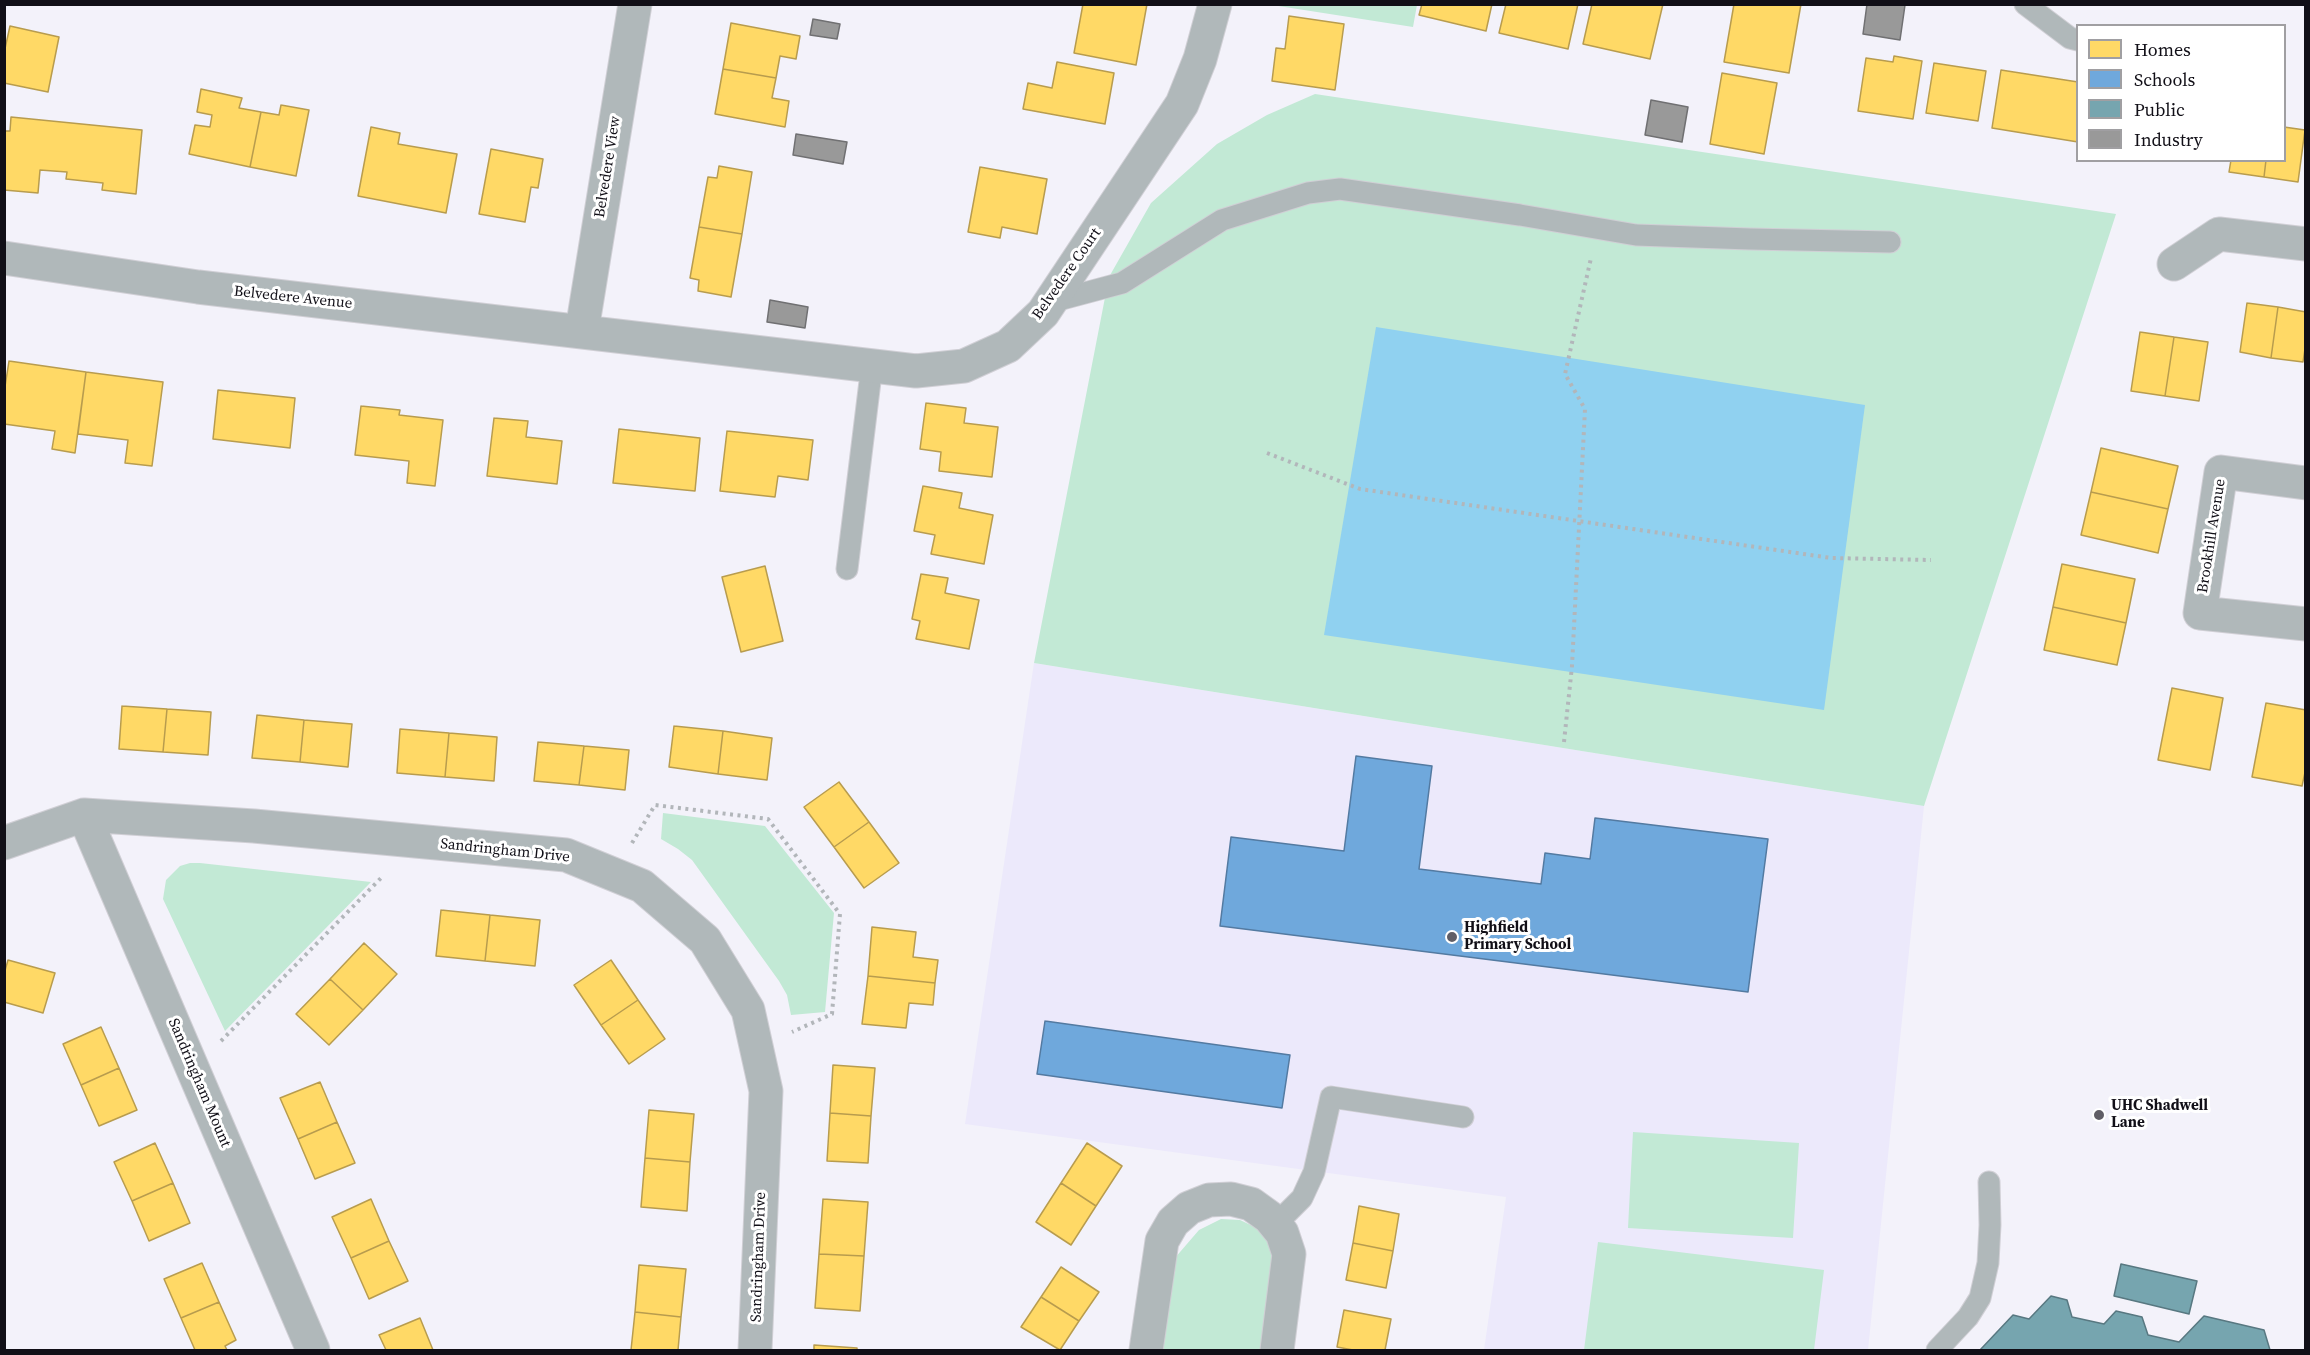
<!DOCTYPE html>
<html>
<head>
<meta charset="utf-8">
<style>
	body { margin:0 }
	#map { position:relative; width:2310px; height:1355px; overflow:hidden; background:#f3f2fa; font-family:"Source Serif 4",serif }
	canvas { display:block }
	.frame { position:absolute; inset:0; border:6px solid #110f17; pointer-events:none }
	.legend { position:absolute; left:2076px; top:24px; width:210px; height:138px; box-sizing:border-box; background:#fff; border:2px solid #a09fa2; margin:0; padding:8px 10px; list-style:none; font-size:18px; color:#110f17 }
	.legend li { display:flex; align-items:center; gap:12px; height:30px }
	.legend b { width:30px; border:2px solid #a09fa2 }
</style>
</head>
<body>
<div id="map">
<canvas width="2310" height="1355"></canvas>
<div class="frame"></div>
<ul class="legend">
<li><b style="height:16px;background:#ffd966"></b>Homes</li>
<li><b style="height:16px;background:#6fa8dc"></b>Schools</li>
<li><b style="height:16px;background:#76a5af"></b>Public</li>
<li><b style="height:16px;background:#999"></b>Industry</li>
</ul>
</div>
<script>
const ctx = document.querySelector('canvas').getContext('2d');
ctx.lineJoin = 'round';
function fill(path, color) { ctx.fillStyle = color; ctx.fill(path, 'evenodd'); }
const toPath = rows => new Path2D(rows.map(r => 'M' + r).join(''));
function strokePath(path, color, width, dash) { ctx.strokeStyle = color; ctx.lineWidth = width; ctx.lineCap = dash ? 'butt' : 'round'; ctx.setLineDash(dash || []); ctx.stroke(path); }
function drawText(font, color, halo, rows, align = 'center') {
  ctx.font = font + ' "Source Serif 4",serif'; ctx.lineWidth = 6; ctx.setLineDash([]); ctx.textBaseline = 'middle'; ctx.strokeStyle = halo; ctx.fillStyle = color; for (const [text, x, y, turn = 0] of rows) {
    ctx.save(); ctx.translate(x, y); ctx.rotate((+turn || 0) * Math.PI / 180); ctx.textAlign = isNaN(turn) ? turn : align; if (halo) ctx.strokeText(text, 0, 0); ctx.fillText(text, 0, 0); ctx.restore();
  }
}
const built = toPath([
	[1034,663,1924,806,1868,1350,1484,1350,1506,1197,965,1124]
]);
const green = toPath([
	[1272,5,1417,5,1413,27],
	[1315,94,2116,214,1924,806,1034,663,1109,277,1151,203,1217,144,1267,115],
	[663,813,765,826,834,913,825,1012,791,1015,787,995,779,981,692,860,678,849,661,839],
	[190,863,200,863,371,882,225,1031,163,899,166,880,180,866],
	[1633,1132,1799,1143,1793,1238,1628,1228],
	[1221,1219,1240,1220,1257,1228,1272,1247,1272,1273,1261,1350,1163,1350,1174,1259,1199,1230],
	[1598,1242,1824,1270,1814,1350,1584,1350]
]);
const water = toPath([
	[1376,327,1865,405,1824,710,1324,635]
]);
const homes = toPath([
	[1083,4,1147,4,1136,65,1074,53,1083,4],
	[1422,4,1492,4,1486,31,1419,15,1422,4],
	[1506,4,1578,4,1568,49,1499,33,1506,4],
	[1592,4,1663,4,1650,59,1583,44,1592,4],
	[1734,4,1801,4,1789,73,1724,62,1734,4],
	[1289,16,1344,24,1335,90,1272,81,1276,48,1285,49,1289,16],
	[731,23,800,36,796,59,780,56,776,78,723,69,731,23],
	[10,26,59,37,48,92,4,83,4,53,10,26],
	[1894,56,1922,61,1913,119,1858,111,1866,58,1893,62,1894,56],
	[1057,62,1114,73,1105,124,1023,109,1028,83,1052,88,1057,62],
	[1934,63,1986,71,1978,121,1926,113,1934,63],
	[723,69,776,78,772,98,789,101,785,127,715,114,723,69],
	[2001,70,2078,82,2078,142,1992,128,2001,70],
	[1722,73,1777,83,1764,154,1710,144,1722,73],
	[201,89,242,98,239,108,261,112,250,167,189,154,195,125,210,127,212,115,197,112,201,89],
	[281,105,309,110,296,176,250,167,261,112,279,115,281,105],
	[11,117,142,130,136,194,102,190,103,183,66,179,67,172,40,170,38,193,4,190,4,131,10,131,11,117],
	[371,127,400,133,398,144,457,154,446,213,358,196,371,127],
	[2284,127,2305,130,2298,182,2264,177,2266,160,2284,160,2284,127],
	[491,149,543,159,538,188,531,187,525,222,479,214,491,149],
	[2231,160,2266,160,2264,177,2229,172,2231,160],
	[719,166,752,172,742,234,699,227,708,177,717,178,719,166],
	[980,167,1047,179,1037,234,1002,227,1000,238,968,232,980,167],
	[699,227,742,234,731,297,698,291,699,280,690,278,699,227],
	[2247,303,2278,307,2271,358,2240,352,2247,303],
	[2278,307,2306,312,2306,342,2303,362,2271,358,2278,307],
	[2140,332,2174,337,2165,396,2131,391,2140,332],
	[2174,337,2208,342,2199,401,2165,396,2174,337],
	[9,361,86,372,75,453,52,449,55,431,4,424,4,393,9,361],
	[86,372,163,382,152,466,125,463,128,440,78,434,86,372],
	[218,390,295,398,290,448,213,439,218,390],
	[926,403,966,408,964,423,998,427,992,477,939,471,941,452,920,449,926,403],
	[361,406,400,410,399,415,443,420,435,486,407,483,409,461,355,455,361,406],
	[494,418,528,421,526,437,562,441,557,484,487,476,494,418],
	[619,429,700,438,695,491,613,483,619,429],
	[727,431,813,440,808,480,778,476,775,497,720,491,727,431],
	[2101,448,2178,466,2168,509,2091,492,2101,448],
	[923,486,962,493,959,508,993,515,984,564,931,554,935,535,914,531,923,486],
	[2091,492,2168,509,2158,553,2081,535,2091,492],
	[2062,564,2135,579,2126,623,2053,607,2062,564],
	[765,566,783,641,741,652,722,577,765,566],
	[921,574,948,578,945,593,979,600,969,649,916,639,920,621,912,619,921,574],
	[2053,607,2126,623,2117,665,2044,650,2053,607],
	[2172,688,2223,698,2210,770,2158,760,2172,688],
	[2266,703,2306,710,2306,768,2302,786,2252,777,2266,703],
	[122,706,167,709,163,752,119,749,122,706],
	[167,709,211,712,208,755,163,752,167,709],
	[257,715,304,720,300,762,252,758,257,715],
	[304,720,352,724,348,767,300,762,304,720],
	[674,726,723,731,718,774,669,767,674,726],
	[400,729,449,733,445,777,397,773,400,729],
	[723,731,772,738,767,780,718,774,723,731],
	[449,733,497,737,494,781,445,777,449,733],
	[538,742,584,746,579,785,534,781,538,742],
	[584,746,629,750,625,790,579,785,584,746],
	[839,782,869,822,834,847,804,807,839,782],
	[869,822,899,863,864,888,834,847,869,822],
	[441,910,490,915,485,961,436,956,441,910],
	[490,915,540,920,535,966,485,961,490,915],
	[872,927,916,932,913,957,938,960,935,983,868,976,872,927],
	[364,943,397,974,363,1010,330,979,364,943],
	[8,960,55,973,43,1013,4,1002,4,974,8,960],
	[611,960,638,1000,601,1025,574,985,611,960],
	[868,976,935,983,933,1005,909,1003,906,1028,862,1024,868,976],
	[330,979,363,1010,329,1045,296,1014,330,979],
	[638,1000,665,1039,629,1064,601,1025,638,1000],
	[101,1027,119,1068,81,1085,63,1044,101,1027],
	[833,1065,875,1068,871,1116,830,1113,833,1065],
	[119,1068,137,1110,99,1126,81,1085,119,1068],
	[320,1082,337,1122,298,1139,280,1098,320,1082],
	[649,1110,694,1114,690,1162,645,1158,649,1110],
	[830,1113,871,1116,868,1163,827,1161,830,1113],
	[337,1122,355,1163,315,1179,298,1139,337,1122],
	[155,1143,173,1183,132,1201,114,1162,155,1143],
	[1087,1143,1122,1166,1096,1206,1061,1183,1087,1143],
	[645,1158,690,1162,687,1211,641,1207,645,1158],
	[173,1183,190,1223,149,1241,132,1201,173,1183],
	[1061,1183,1096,1206,1071,1245,1036,1222,1061,1183],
	[371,1199,389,1241,351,1258,332,1217,371,1199],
	[823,1199,868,1202,864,1256,819,1254,823,1199],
	[1359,1206,1399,1214,1393,1251,1353,1243,1359,1206],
	[389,1241,408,1281,369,1299,351,1258,389,1241],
	[1353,1243,1393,1251,1386,1288,1346,1280,1353,1243],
	[819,1254,864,1256,860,1311,815,1308,819,1254],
	[202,1263,219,1302,181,1318,164,1279,202,1263],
	[639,1265,686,1269,681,1317,635,1312,639,1265],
	[1061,1267,1099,1292,1079,1321,1041,1297,1061,1267],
	[1041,1297,1079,1321,1060,1350,1021,1327,1041,1297],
	[219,1302,236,1340,225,1346,227,1350,195,1350,181,1318,219,1302],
	[1344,1310,1391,1319,1385,1350,1353,1350,1337,1347,1344,1310],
	[635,1312,681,1317,678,1350,631,1350,635,1312],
	[420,1318,433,1350,386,1350,379,1335,420,1318],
	[814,1345,857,1348,857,1350,814,1350,814,1345]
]);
const schools = toPath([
	[1356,756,1432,766,1419,869,1541,884,1545,853,1590,859,1595,818,1768,839,1748,992,1220,926,1231,837,1344,851,1356,756],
	[1045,1021,1290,1055,1282,1108,1037,1074,1045,1021]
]);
const public = toPath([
	[2121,1264,2197,1281,2189,1314,2114,1296,2121,1264],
	[2051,1296,2067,1300,2072,1317,2104,1324,2116,1311,2142,1317,2148,1335,2179,1342,2204,1316,2264,1330,2270,1350,1980,1350,2013,1315,2029,1319,2051,1296]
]);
const industry = toPath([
	[1867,4,1905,5,1900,40,1863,34,1867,4],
	[813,19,840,24,837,39,810,35,813,19],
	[1651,100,1688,107,1682,142,1645,135,1651,100],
	[796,134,847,142,843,164,793,155,796,134],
	[770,300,808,307,805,328,767,322,770,300]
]);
const path = toPath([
	[1267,453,1360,489,1831,558,1931,560],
	[1564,742,1572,666,1585,409,1565,374,1591,258],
	[632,843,655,805,768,819,840,914,832,1014,792,1032],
	[221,1041,382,877]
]);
const lane = toPath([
	[2025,4,2070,38,2078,40],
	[1051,302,1122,283,1222,220,1308,193,1340,189,1520,215,1636,235,1750,239,1890,242],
	[847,569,872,365],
	[1276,1224,1302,1198,1314,1172,1331,1097,1463,1117],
	[1937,1350,1968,1317,1980,1298,1988,1263,1990,1225,1989,1182]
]);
const street = toPath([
	[4,258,198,287,916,371,964,366,1008,346,1043,313,1182,104,1200,59,1215,4],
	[2174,264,2219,234,2306,244],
	[582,330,635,4],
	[2306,483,2221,472,2200,613,2306,624],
	[84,815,313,1350],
	[4,843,84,815,254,826,566,855,642,886,705,940,748,1010,766,1091,755,1350],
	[1146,1350,1162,1241,1173,1222,1189,1208,1209,1200,1231,1199,1251,1204,1269,1217,1282,1233,1289,1254,1277,1350]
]);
const markers = [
	[1452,937,6,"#605e66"],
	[2099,1115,6,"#605e66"]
];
const streetNames = [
	["Belvedere View",608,167,-81],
	["Belvedere Court",1067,274,-55],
	["Belvedere Avenue",293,298,6],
	["Brookhill Avenue",2212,536,-81],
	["Sandringham Drive",505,851,6],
	["Sandringham Mount",199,1083,67],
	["Sandringham Drive",759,1257,-88]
];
const poiNames = [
	["Highfield",1464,928],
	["Primary School",1464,945],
	["UHC Shadwell",2111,1106],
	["Lane",2111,1123]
];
fill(built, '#ece9fb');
fill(green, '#c2e9d5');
fill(water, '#90d1f0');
fill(homes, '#ffd966');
strokePath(homes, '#b89c4e', 1.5);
fill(schools, '#6fa8dc');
strokePath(schools, '#537aa1', 1.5);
fill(public, '#76a5af');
strokePath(public, '#587881', 1.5);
fill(industry, '#999');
strokePath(industry, '#707072', 1.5);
strokePath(lane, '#d0cfd5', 23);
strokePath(street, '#d0cfd5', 35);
strokePath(path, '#b2b6ba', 4, [3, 4.5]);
strokePath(lane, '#b0b8ba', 21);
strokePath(street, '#b0b8ba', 33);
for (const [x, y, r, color] of markers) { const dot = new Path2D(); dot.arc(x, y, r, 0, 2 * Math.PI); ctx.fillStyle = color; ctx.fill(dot); strokePath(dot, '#fff', 2); }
drawText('15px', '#110f17', '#fff', streetNames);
drawText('bold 15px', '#110f17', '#fff', poiNames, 'left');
</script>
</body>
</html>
